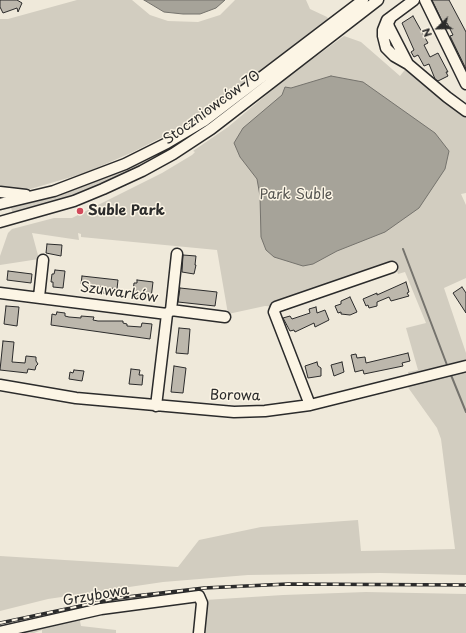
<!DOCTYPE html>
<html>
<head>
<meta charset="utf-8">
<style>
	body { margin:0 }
	#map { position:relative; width:466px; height:633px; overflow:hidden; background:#efe9da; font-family:"Playpen Sans",sans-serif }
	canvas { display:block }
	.north { position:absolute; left:418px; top:8px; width:40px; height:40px; -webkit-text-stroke:3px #fcf5e5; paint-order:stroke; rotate:247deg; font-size:11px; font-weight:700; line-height:16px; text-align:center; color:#2b2b2b }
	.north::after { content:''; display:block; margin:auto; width:14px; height:18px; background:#2b2b2b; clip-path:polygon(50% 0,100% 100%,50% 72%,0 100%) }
</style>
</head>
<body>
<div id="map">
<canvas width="466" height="633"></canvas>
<div class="north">N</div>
</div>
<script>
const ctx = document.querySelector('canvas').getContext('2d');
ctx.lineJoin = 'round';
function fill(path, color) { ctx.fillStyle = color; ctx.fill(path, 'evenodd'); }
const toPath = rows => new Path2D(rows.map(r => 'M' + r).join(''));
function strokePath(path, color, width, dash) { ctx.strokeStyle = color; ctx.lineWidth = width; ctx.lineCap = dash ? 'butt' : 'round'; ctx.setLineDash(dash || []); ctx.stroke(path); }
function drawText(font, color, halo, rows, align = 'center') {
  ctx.font = font + ' "Playpen Sans",sans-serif'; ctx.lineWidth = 3; ctx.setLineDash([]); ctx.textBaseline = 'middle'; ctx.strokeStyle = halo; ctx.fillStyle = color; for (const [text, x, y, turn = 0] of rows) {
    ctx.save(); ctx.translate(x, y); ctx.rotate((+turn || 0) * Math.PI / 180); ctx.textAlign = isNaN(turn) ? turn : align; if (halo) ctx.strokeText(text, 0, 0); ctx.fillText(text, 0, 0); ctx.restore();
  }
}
const green = toPath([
	[77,0,132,0,150,15,168,21,198,22,220,15,235,0,306,0,310,9,327,17,329,20,181,131,180,128,133,152,85,173,27,190,14,190,3,187,0,185,0,19,8,19],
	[344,36,361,42,400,76,407,67,456,111,466,114,466,193,461,194,466,205,466,278,444,288,466,353,466,362,409,377,408,372,418,370,406,328,426,323,405,272,398,274,395,265,276,307,265,306,228,314,217,250,81,237,81,234,78,233,79,240,32,233,39,259,0,265,0,256,8,233,12,229,54,218,72,218,162,173,192,155,195,152,193,151,228,127,289,76],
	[180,140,182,144,159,157,98,187,60,201,13,214,11,208,59,196,95,181,124,169],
	[466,369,466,575,380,573,248,575,163,582,48,599,0,611,0,556,178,567,199,540,261,527,358,520,361,551,455,549,441,439,437,428,407,386,416,382],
	[366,592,466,594,466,633,202,633,205,600,283,595],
	[79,616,81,626,116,630,116,633,42,633,42,630,34,633,11,633]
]);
const water = toPath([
	[144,0,225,0,216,8,200,14,183,14,164,12,144,0],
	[331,76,363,82,435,133,449,151,445,169,419,208,385,232,337,251,313,264,303,266,274,257,266,250,261,237,260,196,257,179,240,157,234,143,243,128,282,95,285,87,291,88,331,76]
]);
const stream = toPath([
	[403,249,447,365],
	[451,375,466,412]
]);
const building = toPath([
	[0,0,17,0,22,3,18,12,17,8,3,13,0,7,0,0],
	[432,0,449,0,466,32,466,69,450,36,453,35,447,23,444,25,432,0],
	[413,16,428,43,424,45,430,57,438,53,448,72,446,72,448,76,438,81,435,79,429,64,424,66,418,55,414,57,411,52,414,50,402,23,413,16],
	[47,244,62,245,61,256,46,253,47,244],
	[183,255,196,256,195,265,196,265,194,274,182,272,183,255],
	[55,270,65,271,63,288,53,287,53,282,51,282,52,274,54,274,55,270],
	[8,271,32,274,31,283,7,280,8,271],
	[82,276,118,280,117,289,111,288,110,294,103,293,104,287,93,286,92,291,85,291,86,285,81,284,82,276],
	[137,280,153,282,151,298,135,297,136,293,133,293,134,283,137,283,137,280],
	[406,282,409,292,407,293,409,296,391,301,389,297,377,302,377,306,369,308,368,305,366,306,363,299,377,293,377,295,406,282],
	[462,287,466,293,466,313,453,293,462,287],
	[180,288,217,292,215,306,178,302,180,288],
	[350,297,357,312,350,315,341,314,341,312,338,313,335,306,341,304,341,301,350,297],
	[6,306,19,307,17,326,4,324,6,306],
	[316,307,317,313,325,310,329,320,315,327,314,323,295,332,294,330,290,331,283,318,290,316,292,319,310,313,309,309,316,307],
	[57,312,65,313,65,316,69,317,81,318,81,316,94,317,93,320,98,321,123,321,123,323,127,324,127,326,141,327,142,323,152,324,150,339,51,325,52,314,56,315,57,312],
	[179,328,190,329,188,354,176,353,179,328],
	[3,341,14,342,12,362,25,363,26,356,36,357,36,361,38,364,36,366,35,370,28,369,27,373,0,370,3,341],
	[408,353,410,361,402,363,403,366,364,374,363,370,355,372,351,355,356,354,357,358,365,357,366,363,408,353],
	[317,362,318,366,321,368,321,376,308,378,305,366,317,362],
	[342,362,344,372,334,376,331,365,342,362],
	[174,366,186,368,183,393,171,392,174,366],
	[131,369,140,370,139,375,143,375,142,385,129,384,131,369],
	[74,370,84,371,82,381,69,379,70,372,73,373,74,370]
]);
const minor = toPath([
	[425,0,466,84],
	[391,17,388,23,389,27,408,64,447,97,466,111],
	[392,33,383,36,383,30,387,20,414,0],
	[383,36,386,48,394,56,408,64],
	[0,192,26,195],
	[0,204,54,191,125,164,167,143,204,121,363,0],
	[0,222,74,201,103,189,142,171,173,154,211,129,378,0],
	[0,293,167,314,156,406],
	[39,297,43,260],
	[171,310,177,254],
	[167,314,171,310,225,317],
	[0,385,76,398,234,412,265,411,310,405,466,366],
	[310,405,274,312,276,307,392,267],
	[0,632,101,609,199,596,202,603,199,633]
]);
const rail = toPath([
	[0,623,118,598,204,588,288,584,466,585]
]);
const markers = [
	[80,211,4,"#d1495b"]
];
const streetNames = [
	["Stoczniowców 70",212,108,-36],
	["Szuwarków",119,293,8],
	["Borowa",235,396,1],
	["Grzybowa",96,596,-10]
];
const parkNames = [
	["Park Suble",296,195]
];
const poiNames = [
	["Suble Park",88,211]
];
fill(green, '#d2cdc0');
fill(water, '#a6a399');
strokePath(water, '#75736d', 1);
strokePath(stream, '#75736d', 2);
fill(building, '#bcb7ac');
strokePath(building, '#2b2b2b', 1);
strokePath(minor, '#2b2b2b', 13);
strokePath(minor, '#fcf5e5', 10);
strokePath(rail, '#2b2b2b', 3.5);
strokePath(rail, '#fcf5e5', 2, [6]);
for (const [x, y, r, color] of markers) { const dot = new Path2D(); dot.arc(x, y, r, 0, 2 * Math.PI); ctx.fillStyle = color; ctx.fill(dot); strokePath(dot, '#fcf5e5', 1.5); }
drawText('14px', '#2b2b2b', '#fcf5e5', streetNames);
drawText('14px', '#555450', '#fcf5e5', parkNames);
drawText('bold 14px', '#2b2b2b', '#fcf5e5', poiNames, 'left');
</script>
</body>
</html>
